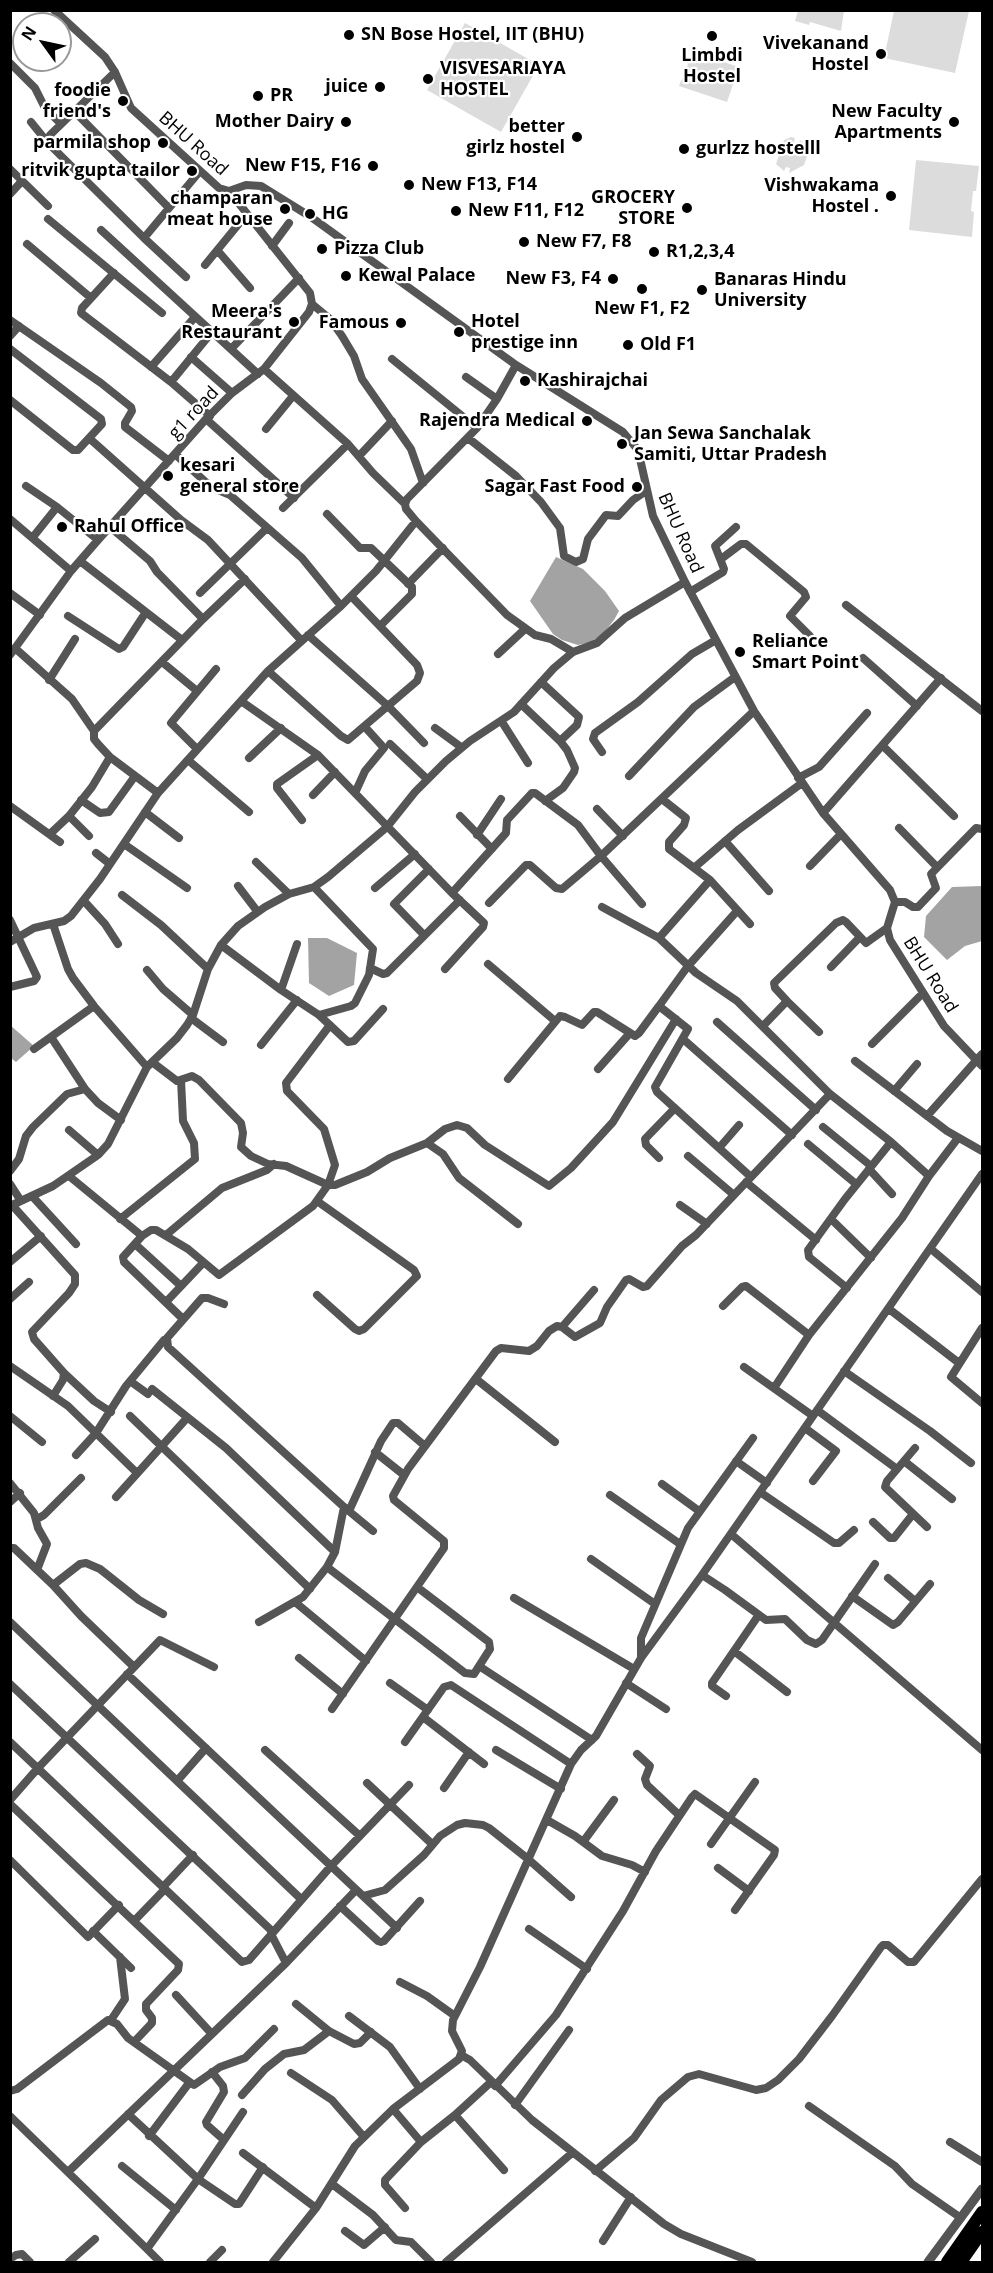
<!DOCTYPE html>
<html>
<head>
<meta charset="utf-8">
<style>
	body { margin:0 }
	#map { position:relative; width:993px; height:2273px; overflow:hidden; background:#fff; font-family:"Open Sans",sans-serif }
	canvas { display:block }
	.frame { position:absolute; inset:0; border:12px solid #000; pointer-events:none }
	.north { position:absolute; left:12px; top:12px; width:60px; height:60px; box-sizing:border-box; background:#fff; border:2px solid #999; border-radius:50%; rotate:303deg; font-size:16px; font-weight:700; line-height:24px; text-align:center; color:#000 }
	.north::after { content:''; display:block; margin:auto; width:21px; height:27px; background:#000; clip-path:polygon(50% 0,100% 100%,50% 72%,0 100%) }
</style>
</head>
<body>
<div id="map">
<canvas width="993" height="2273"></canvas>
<div class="frame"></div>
<div class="north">N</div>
</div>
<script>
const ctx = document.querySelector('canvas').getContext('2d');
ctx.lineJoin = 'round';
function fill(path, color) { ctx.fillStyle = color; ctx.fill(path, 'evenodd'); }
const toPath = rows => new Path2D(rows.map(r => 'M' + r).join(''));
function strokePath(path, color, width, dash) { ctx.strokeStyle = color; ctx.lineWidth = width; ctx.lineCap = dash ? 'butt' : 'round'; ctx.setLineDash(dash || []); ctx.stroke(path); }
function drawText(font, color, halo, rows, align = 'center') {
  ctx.font = font + ' "Open Sans",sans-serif'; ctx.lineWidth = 4.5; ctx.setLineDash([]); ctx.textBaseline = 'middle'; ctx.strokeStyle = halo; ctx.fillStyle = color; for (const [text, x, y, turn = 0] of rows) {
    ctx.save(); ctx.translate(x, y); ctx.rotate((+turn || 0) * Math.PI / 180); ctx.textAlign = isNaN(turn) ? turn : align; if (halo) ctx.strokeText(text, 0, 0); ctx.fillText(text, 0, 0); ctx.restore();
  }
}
const green = toPath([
	[798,11,844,11,841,31,810,22,809,25,795,21],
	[894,11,969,11,955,73,884,58],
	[465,23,539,65,501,132,427,90],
	[693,52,739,67,727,102,679,86],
	[791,137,795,138,794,142,798,144,800,140,803,142,808,154,804,165,789,173,790,168,786,167,784,171,776,164,784,140],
	[916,160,979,166,976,191,973,191,971,211,974,212,972,237,909,230]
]);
const water = toPath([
	[556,557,583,569,605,591,619,611,614,620,603,634,591,642,578,645,562,640,553,634,530,601],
	[982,886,982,941,965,946,947,960,924,937,926,916,952,887],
	[308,938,327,938,357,953,354,985,329,996,309,983],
	[10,1025,34,1046,16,1062,11,1058]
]);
const minor = toPath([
	[54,10,105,57,115,72,131,108,219,188,229,191,246,185,261,186,311,217,516,365,623,432,638,450,653,516,685,582,754,711,823,813,890,890,895,902,887,928,890,940,944,1026,982,1066],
	[10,63,35,88,45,108,61,124],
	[115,72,50,135,49,144,144,238,200,171],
	[74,111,169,208],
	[31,122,48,143],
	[10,169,48,206],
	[10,194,22,181],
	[48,219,162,313],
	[101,230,258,374],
	[144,238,186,277],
	[27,244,91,298],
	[272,246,289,223],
	[218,251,250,288],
	[205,265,246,215],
	[114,273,82,308,81,313,171,382,210,416],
	[312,304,330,319,342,336,354,356,362,379,411,449,423,483],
	[10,320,101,383,131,407,132,411,125,423,125,427,169,461],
	[10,336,19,326],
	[10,349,101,419,102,424,78,450,73,450,10,400],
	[231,349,299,278],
	[191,357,232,393],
	[392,359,477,428],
	[151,367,195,317],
	[264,369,348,444,373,473,405,504],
	[466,377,497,399],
	[171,382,212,332],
	[206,419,294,498],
	[266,429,293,396],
	[89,438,181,520,208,540,301,640],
	[468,438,516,476,541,502,560,528,564,556,576,562,583,559,588,539,606,515,618,516,633,500,646,491],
	[175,454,211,487,230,495,302,558,341,606],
	[359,456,392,421],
	[26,486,57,507,98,540],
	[283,508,348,444],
	[327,514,360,548,371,548,412,587,412,594,380,626],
	[10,519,71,571],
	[416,521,507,615,535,635,551,639,573,652],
	[110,527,150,561,157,572,203,619],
	[33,537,57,507],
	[721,559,741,544,746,544,804,592,806,597,790,616,810,636],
	[80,561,182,640],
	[408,584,443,548],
	[690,592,723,572,724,569,715,546,736,527],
	[10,593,40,615],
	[200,593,267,528],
	[846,605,982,711],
	[68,616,119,649,123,647,146,612],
	[308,635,388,706,424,743],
	[16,649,72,699,94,731,94,739,98,744,110,757,158,793],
	[498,654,525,629],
	[10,655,71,571,98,540,206,419,232,393,264,369,309,312,312,304,310,293,229,191],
	[863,658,917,706],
	[162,662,197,691],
	[268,671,341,736,348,740,417,681,420,673,417,665,351,596],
	[49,680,75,639],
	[541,682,579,717,577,725,560,741],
	[241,701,318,755,452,893,484,923,483,927,445,969],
	[521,704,560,741,567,750,575,768,574,772,563,788,545,801],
	[502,722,528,763],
	[435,728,461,747],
	[94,731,203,619,245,579],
	[390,744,427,779],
	[883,746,954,816],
	[197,749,171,723,216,669],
	[602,752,593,739,595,733,638,702,692,654,716,640],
	[249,758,281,728],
	[188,760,249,812],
	[629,776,694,707,735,677],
	[798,778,819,767,867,713],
	[355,793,365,771,384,748,365,727],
	[313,795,335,772],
	[81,800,100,813,109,812,135,776],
	[10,806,60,842],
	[597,809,623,836],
	[145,812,179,838],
	[823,813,941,678],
	[69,816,89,836],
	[460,816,492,849],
	[302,820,277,788,277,784,318,755],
	[899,828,937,867],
	[50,834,69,816,92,787,110,757],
	[477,835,501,799],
	[725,841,769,891],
	[124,844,187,888],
	[96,853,110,864],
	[256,862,289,894],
	[810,866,841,834],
	[695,867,738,830,802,783],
	[710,880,750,924],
	[238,886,257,911],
	[314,887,373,949,369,975,355,1003,351,1006,319,1015],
	[375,888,415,854],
	[452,893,506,833,507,820,532,793,535,793,578,825,601,856,562,889,556,888,530,865,526,865,489,903],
	[122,895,161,925,208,969],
	[84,901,105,924,118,944],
	[895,902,905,902,913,907,918,907,936,888,931,874,976,828,982,829],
	[642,904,601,856,754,711],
	[602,907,659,938,696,973,737,1001,830,1094,891,1142,929,1176],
	[737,911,688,966,659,1006,688,1029,655,1087,657,1092,751,1177],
	[10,920,37,977,34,981,10,987],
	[53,924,68,969,73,978,94,1006,147,1067],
	[424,935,394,904,429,869],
	[659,938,710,880,669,849,669,842,684,825,686,818,662,799],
	[10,942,34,928,64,921,71,916,100,879,158,793,268,671,341,606,376,571,416,521,406,509,405,504,407,499,477,428,497,399,516,365],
	[221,945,281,990,319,1015,348,1042,354,1041,383,1009],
	[488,964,555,1021],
	[831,967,859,938],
	[370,968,383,974,387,973,460,900],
	[147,970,163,989,193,1015],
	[281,990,297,944],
	[787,1001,819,1032],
	[191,1018,223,1042],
	[717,1022,816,1110],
	[763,1026,787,1001,775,988,774,983,836,923,843,920,846,922,866,943,887,928],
	[51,1037,85,1089,98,1103,121,1120],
	[683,1039,792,1135],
	[872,1044,923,993],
	[261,1045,297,1000],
	[34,1049,94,1006],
	[855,1061,947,1131,982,1151],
	[152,1062,177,1081,192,1076,199,1080,241,1123,243,1133,241,1147,251,1156,268,1164,286,1166,328,1185,335,1185,367,1172,390,1158,427,1143,445,1129,457,1125,467,1128,485,1145,549,1186,571,1168,613,1122,676,1019],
	[598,1069,630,1033],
	[508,1079,560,1016,565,1017,582,1025,594,1012,597,1012,635,1036,639,1033,659,1006],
	[894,1091,917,1064],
	[927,1116,982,1054],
	[823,1127,871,1166],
	[69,1130,98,1155],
	[427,1143,443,1154,459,1178,518,1224],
	[808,1144,856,1184],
	[719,1148,739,1125],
	[688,1156,734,1195],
	[659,1158,646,1145,645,1139,675,1108],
	[869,1169,892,1194],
	[10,1171,19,1159,26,1136,33,1127,67,1094,85,1089],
	[69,1176,142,1236],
	[746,1182,816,1240],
	[10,1184,21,1201],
	[32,1196,76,1244],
	[317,1201,414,1270,417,1276,364,1329,359,1331,355,1329,317,1295],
	[12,1205,75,1275,75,1284,69,1293,32,1332,34,1339,64,1373,63,1380,53,1396],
	[680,1205,707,1224],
	[10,1206,53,1186,98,1155,108,1144,147,1067,177,1038,187,1025,193,1015,208,969,221,945,238,926,265,907,289,894,314,887,328,877,387,827,415,792,446,761,470,741,514,712,554,668,573,652,597,643,625,618,685,582],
	[120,1219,195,1159,194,1143,183,1121,181,1080],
	[831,1219,871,1258],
	[166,1235,222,1188,267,1170,274,1164],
	[135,1244,181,1286],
	[931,1249,982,1292],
	[10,1262,41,1236],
	[847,1288,809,1257,808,1250,845,1199,891,1142],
	[10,1299,29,1282],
	[166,1302,203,1263],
	[224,1304,208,1298,202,1298,167,1338,168,1347,344,1507,373,1531],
	[723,1306,742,1287,746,1286,809,1335],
	[889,1309,959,1363],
	[183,1319,124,1262,123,1257,142,1236,151,1230,156,1230,188,1249,219,1275,313,1206,328,1185,335,1165,324,1129,287,1091,286,1083,330,1025],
	[562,1327,594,1290],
	[982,1328,951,1377,982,1403],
	[10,1366,68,1406,137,1473],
	[744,1367,813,1416],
	[844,1371,930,1431,971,1463],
	[64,1373,94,1401,111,1412],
	[476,1379,555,1442],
	[130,1381,148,1394],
	[774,1388,809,1335,902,1218,929,1176,958,1138],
	[152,1389,226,1448,335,1552],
	[817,1410,897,1469],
	[10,1416,42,1442],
	[130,1416,310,1589],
	[805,1428,836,1451,813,1481],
	[915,1448,887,1481,885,1487,927,1527],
	[375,1452,404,1475],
	[76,1455,96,1433,126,1386,164,1340],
	[736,1461,767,1483],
	[904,1461,952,1499],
	[10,1483,34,1513,38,1528,47,1544,37,1570],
	[662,1484,699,1511],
	[760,1492,834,1543,839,1543,854,1530],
	[610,1495,680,1544],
	[116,1497,187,1418],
	[10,1502,20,1493],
	[344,1507,335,1552,327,1567,465,1673,474,1674,490,1649,489,1642,417,1587],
	[349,1511,381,1441,393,1423,398,1423,425,1446],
	[37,1519,44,1515,81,1478],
	[873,1522,890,1538,894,1538,913,1514],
	[731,1534,982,1750],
	[10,1548,14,1548,53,1585,81,1616,134,1667],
	[591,1559,655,1604],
	[702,1575,725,1590,766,1620,785,1619,807,1640,816,1644,822,1640,875,1564],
	[888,1578,915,1601],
	[53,1585,80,1564,86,1563,100,1569,139,1600,163,1614],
	[852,1596,893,1625,898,1622,930,1584],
	[514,1598,634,1669],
	[295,1602,366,1661],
	[10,1622,301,1899],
	[259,1622,303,1597,327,1567],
	[734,1651,787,1692],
	[299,1658,343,1694],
	[641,1658,641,1638,688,1528,753,1438],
	[479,1666,592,1740],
	[127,1674,397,1928],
	[390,1683,428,1710],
	[626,1683,666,1709],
	[10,1684,273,1932],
	[726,1696,712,1686,712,1683,758,1616],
	[332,1709,444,1548,444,1541,394,1500,393,1496,408,1469,496,1351,501,1348,529,1351,537,1346,549,1331,557,1326,562,1327,575,1337,600,1323,607,1307,626,1280,629,1279,643,1287,647,1286,682,1246,696,1235,830,1094],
	[423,1717,484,1764],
	[10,1742,242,1962,249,1960,331,1866,409,1785],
	[405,1742,444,1687,451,1685,571,1764],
	[265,1750,360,1836],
	[496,1750,561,1789],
	[637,1754,650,1766,645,1779,647,1785,679,1815],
	[177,1781,206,1748],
	[367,1783,432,1844],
	[444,1788,469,1752],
	[10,1800,38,1768,160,1640,214,1667],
	[10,1804,179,1964,178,1970,146,2004,146,2010,152,2018,152,2023,134,2042],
	[547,1820,575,1836,602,1856,632,1865,645,1872],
	[583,1842,614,1800],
	[711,1844,755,1782],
	[10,1860,88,1937,119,1905],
	[718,1868,749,1891],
	[163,1887,193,1855],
	[363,1896,385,1890,424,1855,440,1836,457,1825,465,1823,483,1825,489,1828,528,1859,571,1897],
	[340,1906,378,1941,381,1942,384,1941,420,1901],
	[135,1920,165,1889],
	[529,1929,587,1969],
	[93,1931,131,1968],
	[271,1934,286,1963],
	[400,1982,427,1996,455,2016],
	[176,1995,211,2033],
	[296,2004,329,2031,354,2044,360,2043,371,2032],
	[349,2016,390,2047,420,2089],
	[111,2020,125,1999,120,1957],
	[461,2055,470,2060,532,2120,664,2224,681,2234,752,2262],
	[212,2072,223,2086,224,2092,206,2122,207,2125,224,2140],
	[291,2073,332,2100,364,2137],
	[495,2086,556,2015,623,1911,656,1851,692,1797,695,1794,775,1850,774,1855,735,1910],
	[10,2091,17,2089,108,2020,117,2024,128,2038,194,2085,220,2067,245,2058,274,2029],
	[242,2095,265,2069,284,2054,304,2050,329,2031],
	[515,2105,569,2030],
	[809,2106,895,2166,912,2184,961,2218],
	[393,2109,421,2142],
	[128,2114,198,2179,235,2204,239,2204,263,2167],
	[455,2115,504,2170],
	[10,2116,147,2249],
	[149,2136,189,2083],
	[950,2142,982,2162],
	[243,2153,316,2208],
	[122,2166,176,2210],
	[595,2171,634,2138,661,2100,688,2077,699,2074,756,2090,766,2088,778,2080,799,2059,832,2016,881,1947,883,1945,888,1945,908,1962,914,1962,982,1879],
	[68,2172,286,1963,356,1890],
	[332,2184,373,2215,396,2240,411,2242,431,2262],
	[405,2208,385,2185,385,2180,421,2142,455,2115,491,2082],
	[345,2231,364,2245,385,2227],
	[603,2241,631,2197],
	[10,2259,16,2255,22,2254,30,2262],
	[69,2262,95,2239],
	[160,2262,147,2249,198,2179,243,2112],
	[210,2262,222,2250],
	[273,2262,316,2208,355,2146,393,2109,459,2059,462,2051,452,2031,453,2020,480,1967,571,1764,581,1750,596,1736,641,1658,702,1575,982,1174],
	[446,2262,572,2153]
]);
const tertiary = toPath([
	[928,2262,982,2189]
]);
const trunk = toPath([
	[947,2262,982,2212],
	[961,2262,982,2232]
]);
const markers = [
	[349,35,6,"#000"],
	[712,36,6,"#000"],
	[881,54,6,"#000"],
	[428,79,6,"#000"],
	[380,87,6,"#000"],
	[258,96,6,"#000"],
	[123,101,6,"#000"],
	[346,122,6,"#000"],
	[954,122,6,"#000"],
	[577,137,6,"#000"],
	[163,143,6,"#000"],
	[684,149,6,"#000"],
	[373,166,6,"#000"],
	[192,171,6,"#000"],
	[409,185,6,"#000"],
	[891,196,6,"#000"],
	[687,208,6,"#000"],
	[285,209,6,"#000"],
	[456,211,6,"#000"],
	[310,214,6,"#000"],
	[524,242,6,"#000"],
	[322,249,6,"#000"],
	[654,252,6,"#000"],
	[346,276,6,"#000"],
	[613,279,6,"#000"],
	[642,289,6,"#000"],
	[702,290,6,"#000"],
	[294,322,6,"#000"],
	[401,323,6,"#000"],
	[459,332,6,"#000"],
	[628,345,6,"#000"],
	[525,381,6,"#000"],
	[587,421,6,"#000"],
	[622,444,6,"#000"],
	[168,476,6,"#000"],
	[637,487,6,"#000"],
	[62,527,6,"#000"],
	[740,652,6,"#000"]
];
const poiNames = [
	["SN Bose Hostel, IIT (BHU)",361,35],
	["Vivekanand",869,44,"right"],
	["Hostel",869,65,"right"],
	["Limbdi",712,56,"center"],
	["Hostel",712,77,"center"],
	["VISVESARIAYA",440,69],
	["HOSTEL",440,90],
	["juice",368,87,"right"],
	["foodie",111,91,"right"],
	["friend's",111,112,"right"],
	["PR",270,96],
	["New Faculty",942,112,"right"],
	["Apartments",942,133,"right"],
	["Mother Dairy",334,122,"right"],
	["better",565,127,"right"],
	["girlz hostel",565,148,"right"],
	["parmila shop",151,143,"right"],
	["gurlzz hostelll",696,149],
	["New F15, F16",361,166,"right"],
	["ritvik gupta tailor",180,171,"right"],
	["New F13, F14",421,185],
	["Vishwakama",879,186,"right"],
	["Hostel .",879,207,"right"],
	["GROCERY",675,198,"right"],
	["STORE",675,219,"right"],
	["champaran",273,199,"right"],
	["meat house",273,220,"right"],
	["New F11, F12",468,211],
	["HG",322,214],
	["New F7, F8",536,242],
	["Pizza Club",334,249],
	["R1,2,3,4",666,252],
	["Kewal Palace",358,276],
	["New F3, F4",601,279,"right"],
	["Banaras Hindu",714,280],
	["University",714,301],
	["New F1, F2",642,309,"center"],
	["Meera's",282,312,"right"],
	["Restaurant",282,333,"right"],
	["Hotel",471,322],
	["prestige inn",471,343],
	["Famous",389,323,"right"],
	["Old F1",640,345],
	["Kashirajchai",537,381],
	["Rajendra Medical",575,421,"right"],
	["Jan Sewa Sanchalak",634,434],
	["Samiti, Uttar Pradesh",634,455],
	["kesari",180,466],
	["general store",180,487],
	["Sagar Fast Food",625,487,"right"],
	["Rahul Office",74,527],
	["Reliance",752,642],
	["Smart Point",752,663]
];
const streetNames = [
	["BHU Road",193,144,42],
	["g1 road",194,413,-47],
	["BHU Road",680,533,66],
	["BHU Road",930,975,58]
];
fill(green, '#dcdcdc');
fill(water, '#a3a3a3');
strokePath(minor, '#555', 8);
strokePath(tertiary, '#555', 9);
strokePath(trunk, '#000', 12);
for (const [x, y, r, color] of markers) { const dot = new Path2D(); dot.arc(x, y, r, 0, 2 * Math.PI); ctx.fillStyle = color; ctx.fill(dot); strokePath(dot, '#fff', 2); }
drawText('bold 18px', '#000', '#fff', poiNames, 'left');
drawText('18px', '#000', '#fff', streetNames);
</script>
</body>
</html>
